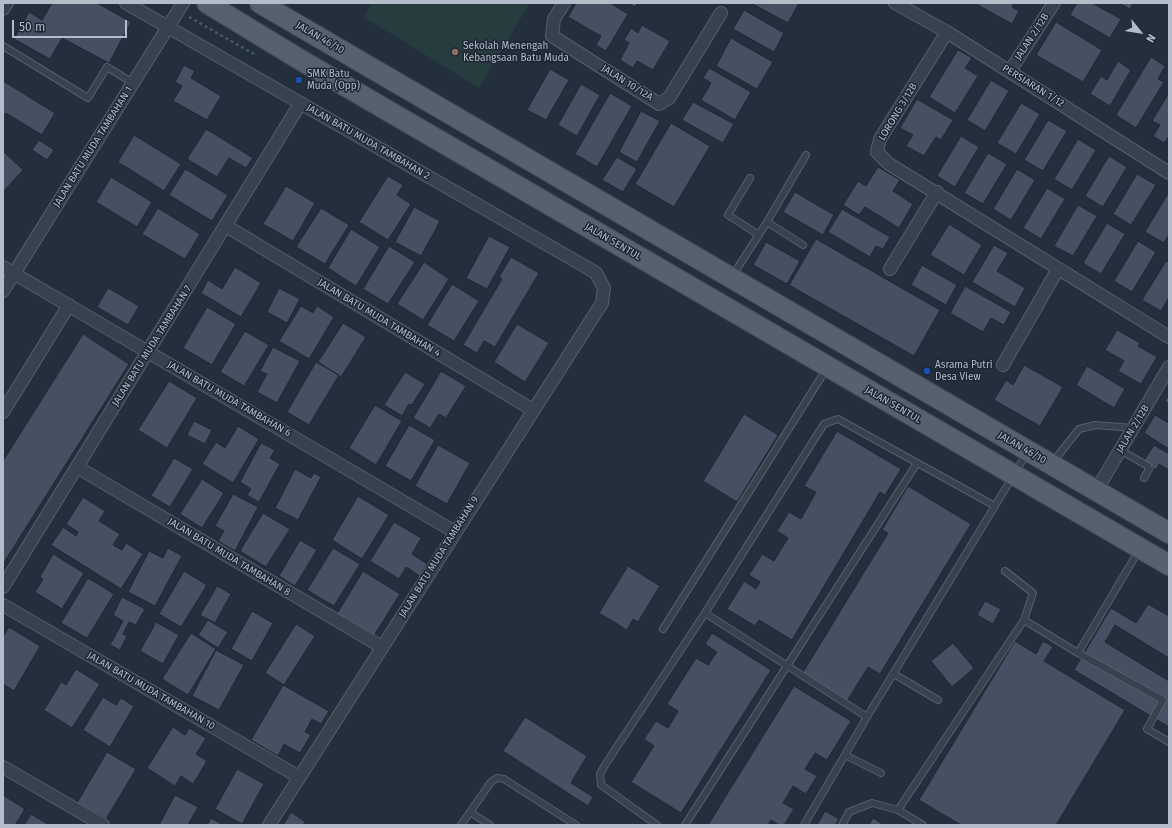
<!DOCTYPE html>
<html>
<head>
<meta charset="utf-8">
<style>
	body { margin:0 }
	#map { position:relative; width:1172px; height:828px; overflow:hidden; background:#242f3e; font-family:"Fira Sans",sans-serif }
	canvas { display:block }
	.frame { position:absolute; inset:0; border:4px solid #b4bcc9; pointer-events:none }
	.north { position:absolute; left:1120px; top:12px; width:40px; height:40px; -webkit-text-stroke:3px #1d2633; paint-order:stroke; rotate:120deg; font-size:11px; font-weight:700; line-height:16px; text-align:center; color:#b4bcc9 }
	.north::after { content:''; display:block; margin:auto; width:14px; height:18px; background:#b4bcc9; clip-path:polygon(50% 0,100% 100%,50% 72%,0 100%) }
	.scale { position:absolute; left:12px; top:20px; width:115px; height:18px; box-sizing:border-box; border:2px solid #b4bcc9; border-top:0; padding-left:5px; font-size:12px; line-height:14px; white-space:nowrap; color:#b4bcc9; -webkit-text-stroke:3px #1d2633; paint-order:stroke }
</style>
</head>
<body>
<div id="map">
<canvas width="1172" height="828"></canvas>
<div class="frame"></div>
<div class="north">N</div>
<div class="scale">50 m</div>
</div>
<script>
const ctx = document.querySelector('canvas').getContext('2d');
ctx.lineJoin = 'round';
function fill(path, color) { ctx.fillStyle = color; ctx.fill(path, 'evenodd'); }
const toPath = rows => new Path2D(rows.map(r => 'M' + r).join(''));
function strokePath(path, color, width, dash) { ctx.strokeStyle = color; ctx.lineWidth = width; ctx.lineCap = dash ? 'butt' : 'round'; ctx.setLineDash(dash || []); ctx.stroke(path); }
function drawText(font, color, halo, rows, align = 'center') {
  ctx.font = font + ' "Fira Sans",sans-serif'; ctx.lineWidth = 3; ctx.setLineDash([]); ctx.textBaseline = 'middle'; ctx.strokeStyle = halo; ctx.fillStyle = color; for (const [text, x, y, turn = 0] of rows) {
    ctx.save(); ctx.translate(x, y); ctx.rotate((+turn || 0) * Math.PI / 180); ctx.textAlign = isNaN(turn) ? turn : align; if (halo) ctx.strokeText(text, 0, 0); ctx.fillText(text, 0, 0); ctx.restore();
  }
}
const green = toPath([
	[372,3,530,3,479,88,364,17]
]);
const building = toPath([
	[52,3,97,3,131,22,109,63,62,38,50,59,14,39,29,12,42,20,52,3],
	[576,3,610,3,628,14,606,51,596,45,601,36,568,17,576,3],
	[628,3,638,3,635,7,628,3],
	[751,3,799,3,788,23,751,3],
	[979,3,1014,3,1012,7,1019,11,1012,24,978,5,979,3],
	[1077,3,1092,3,1121,19,1110,38,1070,15,1077,3],
	[1119,3,1133,3,1130,9,1119,3],
	[744,10,784,33,774,52,733,29,744,10],
	[1056,22,1102,50,1083,82,1036,55,1056,22],
	[642,25,670,41,653,70,637,61,633,68,620,60,629,43,624,40,631,28,638,33,642,25],
	[731,38,773,62,757,89,716,66,731,38],
	[958,50,972,58,965,68,978,76,955,113,929,97,958,50],
	[1151,57,1165,66,1158,79,1164,82,1136,128,1116,115,1151,57],
	[1118,61,1131,70,1110,106,1090,94,1101,76,1107,80,1118,61],
	[184,65,195,71,191,78,221,96,207,120,173,101,182,86,175,82,184,65],
	[709,68,751,92,735,120,701,100,711,83,703,78,709,68],
	[550,69,569,80,546,120,527,110,550,69],
	[991,80,1009,91,985,131,967,120,991,80],
	[3,81,55,113,42,135,6,113,3,117,3,81],
	[581,84,600,95,577,136,558,125,581,84],
	[610,93,632,106,597,167,575,154,610,93],
	[1169,93,1169,136,1164,143,1153,136,1160,125,1152,121,1169,93],
	[917,99,953,120,941,140,936,137,924,156,906,146,913,135,900,128,917,99],
	[693,102,734,124,723,143,682,120,693,102],
	[1021,103,1040,114,1016,154,997,143,1021,103],
	[641,111,660,121,637,162,619,152,641,111],
	[1048,120,1067,131,1043,171,1024,160,1048,120],
	[671,123,710,146,674,207,635,184,671,123],
	[206,129,253,158,246,168,229,158,217,177,187,159,206,129],
	[134,135,181,164,164,191,118,162,134,135],
	[961,136,979,147,955,187,937,176,961,136],
	[1078,139,1096,150,1072,190,1054,179,1078,139],
	[39,140,54,150,47,160,32,150,39,140],
	[3,151,23,170,3,192,3,151],
	[988,153,1007,164,983,204,964,193,988,153],
	[1109,156,1127,167,1103,207,1085,196,1109,156],
	[617,157,637,169,623,192,602,180,617,157],
	[878,167,900,180,893,191,913,204,899,228,865,207,859,215,843,205,858,181,866,186,878,167],
	[185,169,228,195,212,221,169,195,185,169],
	[1017,169,1035,180,1011,220,993,209,1017,169],
	[1137,174,1156,185,1131,225,1113,214,1137,174],
	[388,176,403,185,397,195,411,204,388,240,359,222,388,176],
	[111,177,152,202,137,227,96,202,111,177],
	[286,186,315,203,293,241,263,224,286,186],
	[1047,188,1065,199,1041,239,1023,228,1047,188],
	[795,192,834,215,823,235,783,212,795,192],
	[1169,192,1169,234,1164,243,1145,232,1169,192],
	[1078,205,1097,216,1073,256,1054,246,1078,205],
	[414,207,440,221,421,256,395,242,414,207],
	[158,208,200,234,185,259,142,234,158,208],
	[321,208,349,225,325,264,296,247,321,208],
	[842,209,890,237,883,249,876,246,870,257,828,232,842,209],
	[1107,223,1125,234,1101,274,1083,263,1107,223],
	[949,224,982,245,964,275,930,255,949,224],
	[351,229,380,247,356,286,328,268,351,229],
	[489,236,510,247,487,289,466,278,489,236],
	[816,239,940,310,914,356,789,285,816,239],
	[1138,241,1156,252,1132,292,1114,281,1138,241],
	[766,242,800,261,787,284,753,265,766,242],
	[994,245,1008,253,997,271,1025,288,1015,307,972,282,994,245],
	[389,246,415,262,388,304,363,289,389,246],
	[511,257,539,273,495,347,484,341,477,353,463,345,502,279,499,277,511,257],
	[1166,261,1169,262,1169,297,1161,311,1142,300,1166,261],
	[424,262,449,279,423,320,397,304,424,262],
	[922,265,957,285,946,305,911,285,922,265],
	[235,267,261,283,241,317,201,293,208,280,222,289,235,267],
	[452,284,479,301,454,341,427,325,452,284],
	[965,286,1011,312,1004,325,991,318,983,332,950,313,965,286],
	[108,288,139,306,128,325,97,307,108,288],
	[279,288,300,299,287,323,267,312,279,288],
	[301,306,313,313,317,306,334,317,309,359,279,341,301,306],
	[207,307,236,324,212,365,183,348,207,307],
	[343,323,366,337,341,377,318,362,343,323],
	[517,324,549,343,525,382,494,362,517,324],
	[1117,330,1140,343,1138,346,1157,357,1141,384,1118,371,1124,361,1105,350,1117,330],
	[245,331,269,345,244,386,220,372,245,331],
	[83,334,129,364,3,564,3,461,83,334],
	[273,347,300,361,277,403,257,392,267,374,260,371,273,347],
	[316,362,339,375,309,425,287,412,316,362],
	[1024,365,1063,387,1040,426,994,400,1006,380,1013,385,1024,365],
	[1087,366,1125,389,1114,408,1076,385,1087,366],
	[441,371,466,386,446,418,439,414,430,428,413,418,441,371],
	[405,372,425,384,412,405,409,404,402,416,384,405,405,372],
	[169,381,197,398,167,448,138,430,169,381],
	[1169,395,1169,404,1165,401,1169,395],
	[375,405,402,421,376,465,349,448,375,405],
	[744,414,778,435,737,502,703,481,744,414],
	[1155,415,1169,423,1169,449,1144,433,1155,415],
	[194,421,212,430,205,444,187,435,194,421],
	[409,425,435,440,411,481,385,466,409,425],
	[238,426,259,439,233,483,202,464,216,442,225,448,238,426],
	[837,431,901,469,885,495,880,492,792,640,759,620,755,626,727,609,744,581,756,589,760,582,749,575,762,554,774,561,788,538,777,531,789,512,801,519,816,492,804,486,837,431],
	[261,443,275,450,270,458,280,464,259,502,247,495,251,489,240,482,261,443],
	[438,445,470,463,447,504,415,486,438,445],
	[1154,445,1169,454,1169,470,1159,464,1156,470,1143,462,1154,445],
	[174,458,193,469,170,507,151,496,174,458],
	[295,469,311,478,314,473,321,477,298,520,275,508,295,469],
	[202,479,224,493,202,528,180,514,202,479],
	[908,486,971,524,880,674,868,667,847,701,802,674,888,533,882,530,908,486],
	[233,494,258,507,235,551,218,541,224,531,215,526,233,494],
	[358,496,389,515,362,559,332,540,358,496],
	[83,497,105,511,99,521,120,534,113,545,122,550,126,543,143,554,121,589,51,545,63,527,76,536,78,532,66,524,83,497],
	[263,513,290,529,266,567,240,551,263,513],
	[394,522,421,538,412,554,427,564,420,576,406,567,399,579,370,561,394,522],
	[300,540,317,550,295,586,279,576,300,540],
	[168,548,182,556,155,606,128,592,149,551,163,558,168,548],
	[333,548,360,564,334,606,307,590,333,548],
	[53,554,84,573,62,609,35,592,43,579,40,577,53,554],
	[628,566,660,586,638,622,633,619,627,630,599,613,628,566],
	[184,571,207,585,181,627,159,614,184,571],
	[363,571,400,594,372,639,335,617,363,571],
	[88,578,114,594,87,638,61,623,88,578],
	[217,586,231,594,215,623,200,615,217,586],
	[122,597,145,609,136,625,129,622,123,634,127,636,120,650,110,645,123,621,113,615,122,597],
	[985,601,1001,609,993,624,977,615,985,601],
	[1148,604,1169,616,1169,658,1115,625,1105,642,1169,681,1169,727,1074,670,1111,608,1136,623,1148,604],
	[252,611,273,623,252,661,231,649,252,611],
	[208,620,228,632,218,648,198,635,208,620],
	[156,622,179,635,163,664,140,651,156,622],
	[296,624,315,636,284,685,265,673,296,624],
	[9,627,40,646,14,691,3,684,3,637,9,627],
	[191,633,216,649,188,695,162,679,191,633],
	[712,633,771,670,681,813,631,782,654,746,644,739,656,721,668,728,678,711,667,704,696,658,708,665,717,652,705,644,712,633],
	[1015,641,1036,654,1043,641,1053,647,1044,661,1125,710,1056,825,961,825,919,800,1015,641],
	[953,643,974,668,952,687,931,661,953,643],
	[216,650,244,665,219,710,192,696,216,650],
	[76,669,100,684,72,728,44,710,61,682,66,685,76,669],
	[283,685,329,711,321,724,312,719,305,732,311,735,300,753,284,744,278,756,251,740,283,685],
	[794,686,851,721,827,760,815,753,805,769,817,776,806,794,793,786,783,803,794,809,784,825,779,825,771,820,768,825,708,825,794,686],
	[103,697,116,705,121,698,134,706,110,747,83,730,103,697],
	[525,717,587,756,571,783,593,797,588,806,503,751,525,717],
	[173,727,185,735,189,728,206,738,196,754,207,761,193,784,181,776,175,786,147,768,173,727],
	[107,752,136,769,106,819,77,803,107,752],
	[237,769,264,784,242,824,215,809,237,769],
	[3,795,25,809,15,825,3,825,3,795],
	[175,795,198,807,188,825,159,825,175,795],
	[825,811,839,819,835,825,817,825,825,811],
	[291,812,305,822,303,825,283,825,291,812],
	[31,814,49,825,24,825,31,814],
	[211,818,223,825,207,825,211,818],
	[873,818,884,825,869,825,873,818]
]);
const path = toPath([
	[189,17,254,54]
]);
const service = toPath([
	[3,46,88,98,107,67,133,83],
	[750,178,728,215,759,235],
	[767,222,806,155],
	[733,275,767,222,803,245],
	[1120,450,1148,466,1149,469,1144,478],
	[1053,462,1079,429,1095,425,1133,428],
	[1005,571,1033,593,1024,620,1078,653,1139,550],
	[705,613,867,717],
	[663,629,827,368],
	[1078,653,1163,700,1147,729,1169,742],
	[894,674,938,700],
	[845,755,881,773],
	[898,810,1024,620],
	[470,812,490,825],
	[461,825,491,782,497,778,504,779,576,825],
	[657,825,601,785,600,774,605,765,705,613,824,424,838,419,995,506],
	[685,825,917,463],
	[804,825,867,717,1027,453],
	[842,825,849,812,872,803,898,810,923,825]
]);
const minor = toPath([
	[126,3,586,267,596,273,604,288,602,303,269,825],
	[564,3,554,19,552,36,659,104,669,98,721,13],
	[895,3,947,32,1169,173],
	[3,9,7,3],
	[947,32,880,139,877,152,889,164,1169,337],
	[1010,71,1054,3],
	[226,226,533,410],
	[3,267,455,532],
	[890,269,937,192],
	[3,291,183,3],
	[1003,365,1058,269],
	[3,412,69,305],
	[77,467,382,647],
	[1096,491,1169,367],
	[3,587,300,104],
	[3,605,299,777],
	[3,767,103,825]
]);
const primary = toPath([
	[207,3,299,59,1169,565],
	[260,3,1169,533]
]);
const markers = [
	[455,52,4,"#8d6e63"],
	[299,80,4,"#1a4fb4"],
	[927,371,4,"#1a4fb4"]
];
const streetNames = [
	["JALAN 2/12B",1032,37,-57],
	["JALAN 46/10",320,38,30],
	["JALAN 10/12A",627,83,32],
	["PERSIARAN 1/12",1033,86,32],
	["LORONG 3/12B",898,112,-59],
	["JALAN BATU MUDA TAMBAHAN 2",368,142,30],
	["JALAN BATU MUDA TAMBAHAN 1",93,147,-58],
	["JALAN SENTUL",613,242,30],
	["JALAN BATU MUDA TAMBAHAN 4",379,318,31],
	["JALAN BATU MUDA TAMBAHAN 7",152,346,-58],
	["JALAN BATU MUDA TAMBAHAN 6",229,399,30],
	["JALAN SENTUL",893,405,30],
	["JALAN 2/12B",1133,429,-59],
	["JALAN 46/10",1022,448,30],
	["JALAN BATU MUDA TAMBAHAN 8",229,557,31],
	["JALAN BATU MUDA TAMBAHAN 9",439,557,-58],
	["JALAN BATU MUDA TAMBAHAN 10",151,691,30]
];
const poiNames = [
	["Sekolah Menengah",463,46],
	["Kebangsaan Batu Muda",463,58],
	["SMK Batu",307,74],
	["Muda (Opp)",307,86],
	["Asrama Putri",935,365],
	["Desa View",935,377]
];
fill(green, '#263c3f');
fill(building, '#455162');
strokePath(building, '#1f2835', 1);
strokePath(service, '#565f6c', 8);
strokePath(minor, '#565f6c', 14);
strokePath(primary, '#414a57', 22);
strokePath(path, '#44595c', 2.5, [3, 3]);
strokePath(service, '#38414e', 6);
strokePath(minor, '#38414e', 12);
strokePath(primary, '#56606e', 20);
for (const [x, y, r, color] of markers) { const dot = new Path2D(); dot.arc(x, y, r, 0, 2 * Math.PI); ctx.fillStyle = color; ctx.fill(dot); strokePath(dot, '#1d2633', 1.5); }
drawText('10px', '#b4bcc9', '#1d2633', streetNames);
drawText('10px', '#b4bcc9', '#1d2633', poiNames, 'left');
</script>
</body>
</html>
